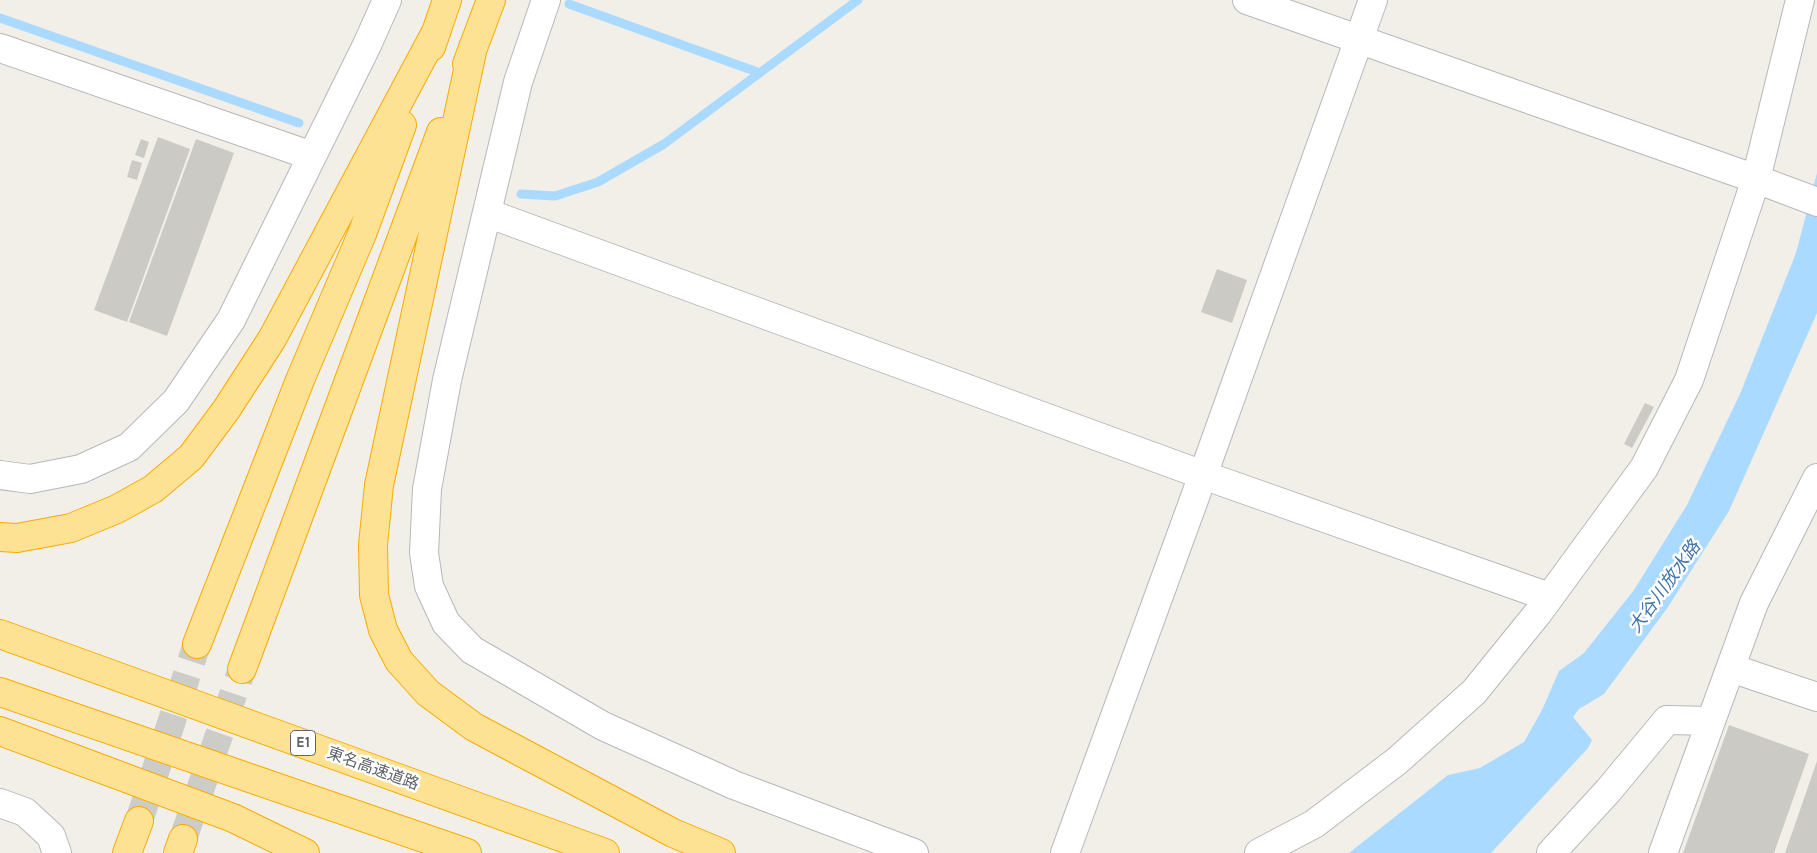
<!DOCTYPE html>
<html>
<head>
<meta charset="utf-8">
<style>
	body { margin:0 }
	canvas { display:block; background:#f1efe8 }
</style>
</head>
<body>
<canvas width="1817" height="853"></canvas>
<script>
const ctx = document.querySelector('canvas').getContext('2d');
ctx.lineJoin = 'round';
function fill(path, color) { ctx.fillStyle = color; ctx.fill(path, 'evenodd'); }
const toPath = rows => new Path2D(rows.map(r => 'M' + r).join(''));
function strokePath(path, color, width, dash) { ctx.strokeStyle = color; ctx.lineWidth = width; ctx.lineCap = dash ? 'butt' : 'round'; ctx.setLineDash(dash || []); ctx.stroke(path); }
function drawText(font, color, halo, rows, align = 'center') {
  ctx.font = font + ' Karla,"Noto Sans JP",sans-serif'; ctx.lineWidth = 5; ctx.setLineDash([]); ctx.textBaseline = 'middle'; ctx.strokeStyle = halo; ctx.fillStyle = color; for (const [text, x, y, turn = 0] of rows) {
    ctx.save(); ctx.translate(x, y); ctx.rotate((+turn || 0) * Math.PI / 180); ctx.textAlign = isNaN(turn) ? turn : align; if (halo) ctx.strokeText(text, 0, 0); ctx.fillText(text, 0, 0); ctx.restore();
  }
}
const water = toPath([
	[1817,173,1817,313,1729,511,1668,607,1604,694,1579,709,1573,717,1592,740,1588,748,1491,853,1349,853,1448,775,1480,768,1524,742,1542,710,1559,671,1584,653,1634,590,1687,505,1740,394,1796,253]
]);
const stream = toPath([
	[569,4,760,73],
	[0,18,299,123],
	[521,194,555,196,598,182,664,144,858,0]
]);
const building = toPath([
	[158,137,190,149,127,322,94,310],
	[141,139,149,142,144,158,135,155],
	[196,139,234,153,167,336,129,322],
	[132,160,142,163,137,180,127,177],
	[1217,269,1247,280,1232,323,1201,312],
	[1645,403,1654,407,1632,448,1624,444],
	[1729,725,1809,754,1774,853,1683,853],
	[1817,761,1817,853,1785,853]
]);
const highwayTunnel = toPath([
	[139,821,197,644],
	[183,839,242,669]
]);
const street = toPath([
	[546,0,518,82,447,380,427,489,424,553,429,586,446,623,472,650,603,726,734,785,914,853],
	[1247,0,1756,179,1817,202],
	[0,48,312,156],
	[487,213,1203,475,1549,597],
	[0,475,30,479,81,469,129,447,176,401,231,320,367,45,387,0],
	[1731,668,1817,697],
	[0,803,25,812,51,836,57,853],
	[1259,853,1314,824,1397,761,1474,692,1538,613,1644,468,1689,380,1756,179,1800,0],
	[1551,853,1608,791,1667,720,1711,721],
	[1663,853,1754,603,1817,478]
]);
const secondary = toPath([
	[1065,853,1203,475,1373,0]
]);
const highway = toPath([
	[431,47,447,0],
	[473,47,379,485,373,545,374,595,383,630,399,661,428,693,474,727,673,833,721,853],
	[467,64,491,0],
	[0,537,17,538,71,528,117,509,153,489,191,457,226,410,272,339,437,30],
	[0,634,605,853],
	[197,644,300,380,362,234,402,125],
	[242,669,441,132],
	[0,692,467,853],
	[0,731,233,818,305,853],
	[127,853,139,821],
	[178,853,183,839]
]);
const shields = [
	[303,743,25]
];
const shieldNames = [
	["E1",303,743]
];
const streetNames = [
	["東名高速道路",373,769,20]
];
const waterNames = [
	["大谷川放水路",1665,587,-54]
];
fill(water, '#aadaff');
strokePath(stream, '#aadaff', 9);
fill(building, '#cccac5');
strokePath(highwayTunnel, '#ccccc8', 28, [28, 14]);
strokePath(street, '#b5b8bc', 30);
strokePath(secondary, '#b6babf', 30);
strokePath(highway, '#f9ab00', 30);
strokePath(street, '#fff', 28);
strokePath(secondary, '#fff', 28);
strokePath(highway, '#fde293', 28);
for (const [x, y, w] of shields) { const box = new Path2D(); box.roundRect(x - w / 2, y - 12.5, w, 25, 4); ctx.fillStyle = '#fff'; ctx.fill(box); strokePath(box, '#5f6368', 1); }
drawText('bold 15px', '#5f6368', null, shieldNames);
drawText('16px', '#5f6368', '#fff', streetNames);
drawText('italic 18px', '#4174aa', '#fff', waterNames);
</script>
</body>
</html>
